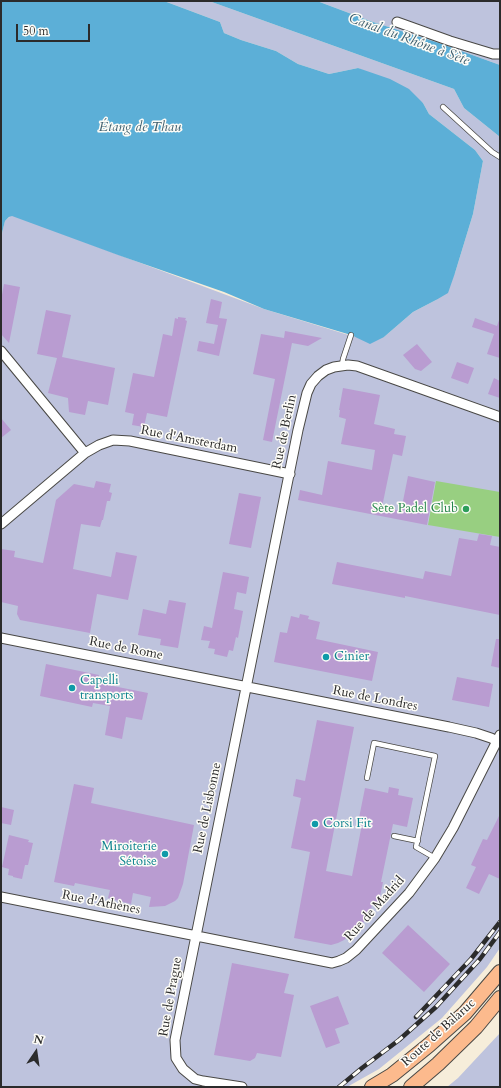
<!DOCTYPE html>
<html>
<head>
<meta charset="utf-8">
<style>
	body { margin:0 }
	#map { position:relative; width:501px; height:1088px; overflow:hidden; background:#f6edda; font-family:Cardo,serif }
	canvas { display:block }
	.frame { position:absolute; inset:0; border:2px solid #2b2b2b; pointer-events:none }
	.north { position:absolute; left:16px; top:1032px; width:40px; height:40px; -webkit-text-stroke:3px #fdfcf7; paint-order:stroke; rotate:13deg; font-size:11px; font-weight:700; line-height:16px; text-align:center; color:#2b2b2b }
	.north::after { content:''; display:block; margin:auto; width:14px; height:18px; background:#2b2b2b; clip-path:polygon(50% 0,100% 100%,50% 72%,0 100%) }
	.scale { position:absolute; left:16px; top:24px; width:74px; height:18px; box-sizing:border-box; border:2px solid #2b2b2b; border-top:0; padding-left:5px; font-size:12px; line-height:14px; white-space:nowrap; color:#2b2b2b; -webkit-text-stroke:3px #fdfcf7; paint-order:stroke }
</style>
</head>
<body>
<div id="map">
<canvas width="501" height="1088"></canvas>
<div class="frame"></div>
<div class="north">N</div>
<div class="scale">50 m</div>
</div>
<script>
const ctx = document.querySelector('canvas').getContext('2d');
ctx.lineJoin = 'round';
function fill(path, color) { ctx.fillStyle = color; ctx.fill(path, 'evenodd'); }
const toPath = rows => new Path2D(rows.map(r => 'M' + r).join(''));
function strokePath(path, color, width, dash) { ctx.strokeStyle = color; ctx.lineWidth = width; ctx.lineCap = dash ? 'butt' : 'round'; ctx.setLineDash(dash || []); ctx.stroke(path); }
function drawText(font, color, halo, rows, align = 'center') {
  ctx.font = font + ' Cardo,serif'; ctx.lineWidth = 3; ctx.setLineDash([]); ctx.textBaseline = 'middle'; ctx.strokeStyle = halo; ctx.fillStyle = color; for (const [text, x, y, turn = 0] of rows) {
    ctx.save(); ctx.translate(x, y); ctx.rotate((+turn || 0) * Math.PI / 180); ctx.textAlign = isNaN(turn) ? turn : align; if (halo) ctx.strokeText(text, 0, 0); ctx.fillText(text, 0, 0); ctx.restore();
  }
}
const industrial = toPath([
	[164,1,209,1,454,89,464,108,500,137,500,948,487,967,442,1018,379,1069,347,1087,1,1087,1,237,5,221,12,215,264,309,355,337,384,337,413,312,436,300,455,273,473,214,483,161,475,150,429,114,423,103,358,68,329,74,298,64,276,51,241,40,224,33,220,22],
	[317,1,500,1,500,65,439,43,373,22],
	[500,1033,500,1087,447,1087,458,1078]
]);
const green = toPath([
	[436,481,500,492,500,537,428,525]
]);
const water = toPath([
	[1,1,164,1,220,22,224,33,241,40,276,51,298,64,329,74,358,68,390,79,409,89,423,103,429,114,475,150,483,161,473,214,455,273,448,293,436,300,413,312,384,337,370,344,351,335,264,309,224,292,118,255,12,216,9,217,5,221,1,237],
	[209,1,317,1,373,22,439,43,500,65,500,137,464,108,454,89]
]);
const building = toPath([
	[4,284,20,287,9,343,1,334,1,300],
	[211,299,222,302,219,318,227,319,219,356,197,351,199,341,214,344,218,325,206,323],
	[46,310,71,315,62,357,115,368,108,405,88,401,85,415,69,412,68,398,48,393,57,358,37,354],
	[178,317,186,318,185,320,187,321,167,417,147,413,144,427,132,425,134,414,125,412,133,373,154,377,163,334,172,336,175,318,178,319],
	[475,318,497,326,499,320,500,320,500,358,487,354,494,334,472,327],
	[285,331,322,338,308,346,292,343,272,442,263,440,275,379,253,374,261,334,284,338],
	[417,344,432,362,421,371,415,369,403,355],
	[457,362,474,368,468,384,451,378],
	[494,378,500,381,500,398,488,394],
	[343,388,380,395,374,424,395,429,394,434,406,436,402,456,393,454,382,507,401,511,408,476,435,482,427,525,298,500,300,490,322,495,328,461,372,470,375,450,341,444,346,419,339,417,340,410,339,410],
	[1,418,11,430,1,438],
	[96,481,111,484,109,492,112,493,110,501,107,501,103,520,102,520,100,527,81,524,73,569,111,577,116,552,137,556,128,600,97,594,90,633,20,620,17,614,18,606,1,602,1,549,15,551,14,557,43,563,56,500,74,484,94,488],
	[239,493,261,497,251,548,229,544],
	[479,534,492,536,490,545,500,547,500,615,405,596,405,598,332,584,337,562,423,579,425,571,451,576,459,538,477,541],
	[223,572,249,577,246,594,237,592,234,609,243,611,238,638,236,637,233,651,229,650,227,657,214,654,215,649,208,648,210,641,201,640,204,626,212,628],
	[169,600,186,603,178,648,160,645,161,639,138,635,143,609,166,614],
	[300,614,309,616,308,619,320,622,316,639,378,652,372,681,274,662,280,632,287,633,291,616,299,618],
	[496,639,500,639,500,668,491,666],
	[46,664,99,675,98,679,104,680,103,684,148,693,142,720,126,717,122,739,105,735,110,706,93,703,92,707,40,696],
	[457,677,493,684,489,707,452,700],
	[317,720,354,727,326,871,352,876,363,819,359,818,365,788,388,793,389,787,399,789,398,795,413,798,407,827,393,824,381,882,383,882,378,906,372,905,369,917,344,940,338,943,331,945,294,938,310,852,291,848,301,798,293,796,296,779,305,781],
	[74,784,94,788,91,803,194,825,183,884,178,898,175,901,165,906,149,907,151,897,133,893,131,904,108,898,110,890,75,883,74,886,54,882],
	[1,807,14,810,11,825,1,823],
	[500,814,500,879,489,874,479,894,466,888,476,867,471,865,483,839,487,840],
	[9,835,29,840,28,842,33,843,28,865,25,865,22,879,13,877,13,876,8,875,9,869,2,867],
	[408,925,450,964,424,992,382,953],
	[232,963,289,974,284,993,294,995,281,1057,257,1053,255,1058,250,1061,214,1055],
	[338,996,349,1024,335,1029,340,1043,326,1048,310,1006]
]);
const service = toPath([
	[443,107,492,152,500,157],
	[342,365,343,359,351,335],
	[367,778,374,743,435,756,416,847,435,858],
	[394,836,418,841]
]);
const minor = toPath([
	[397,22,450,41,493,54,500,54],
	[1,351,85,453],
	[1,524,85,453,99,445,113,440,130,441,290,474],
	[1,638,449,727,476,733,491,738,497,741],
	[1,897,332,963,339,961,346,958,356,950,409,893,435,858,453,828,500,735],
	[242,1087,203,1081,195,1079,183,1069,176,1058,175,1040,298,430,307,393,311,384,318,376,326,370,334,367,348,365,357,366,500,417]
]);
const primary = toPath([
	[372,1087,392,1075,429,1045,465,1013,500,972],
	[411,1087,438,1064,476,1027,500,998]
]);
const rail = toPath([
	[416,1017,471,959,500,922],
	[339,1087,362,1068,399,1040,436,1007,480,959,500,932]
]);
const markers = [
	[466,509,4,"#2e9e5b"],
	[326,657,4,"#0f9aa8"],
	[72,688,4,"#0f9aa8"],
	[315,824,4,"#0f9aa8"],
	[165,854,4,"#0f9aa8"]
];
const streetNames = [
	["Rue de Berlin",285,432,-78],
	["Rue d'Amsterdam",189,440,11],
	["Rue de Rome",126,649,11],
	["Rue de Londres",375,699,11],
	["Rue de Lisbonne",208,808,-78],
	["Rue d'Athènes",101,903,11],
	["Rue de Madrid",375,909,-48],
	["Rue de Prague",171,997,-80],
	["Route de Balaruc",439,1033,-42]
];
const leisureNames = [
	["Sète Padel Club",458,509]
];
const cultureNames = [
	["Cinier",334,657],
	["Capelli",80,681],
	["transports",80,696],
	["Corsi Fit",323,824],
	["Miroiterie",157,847,"right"],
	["Sétoise",157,862,"right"]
];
const waterNames = [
	["Canal du Rhône à Sète",409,40,20],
	["Étang de Thau",140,128]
];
fill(industrial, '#bec3dd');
fill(green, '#98cf81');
fill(water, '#5cafd7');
fill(building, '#b99cd1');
strokePath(service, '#494845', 6);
strokePath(minor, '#494845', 11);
strokePath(primary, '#494845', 16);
strokePath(service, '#fff', 4.5);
strokePath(minor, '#fff', 9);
strokePath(primary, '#fcba8d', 14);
strokePath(rail, '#2b2b2b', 4.5);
strokePath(rail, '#fdfcf7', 3, [9]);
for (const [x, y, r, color] of markers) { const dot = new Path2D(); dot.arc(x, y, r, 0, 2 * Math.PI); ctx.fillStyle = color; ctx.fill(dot); strokePath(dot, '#fdfcf7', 1.5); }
drawText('13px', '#2b2b2b', '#fdfcf7', streetNames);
drawText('13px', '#27864d', '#fdfcf7', leisureNames, 'right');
drawText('13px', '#0d838f', '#fdfcf7', cultureNames, 'left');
drawText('italic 14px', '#3f6070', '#fdfcf7', waterNames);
</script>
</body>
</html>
